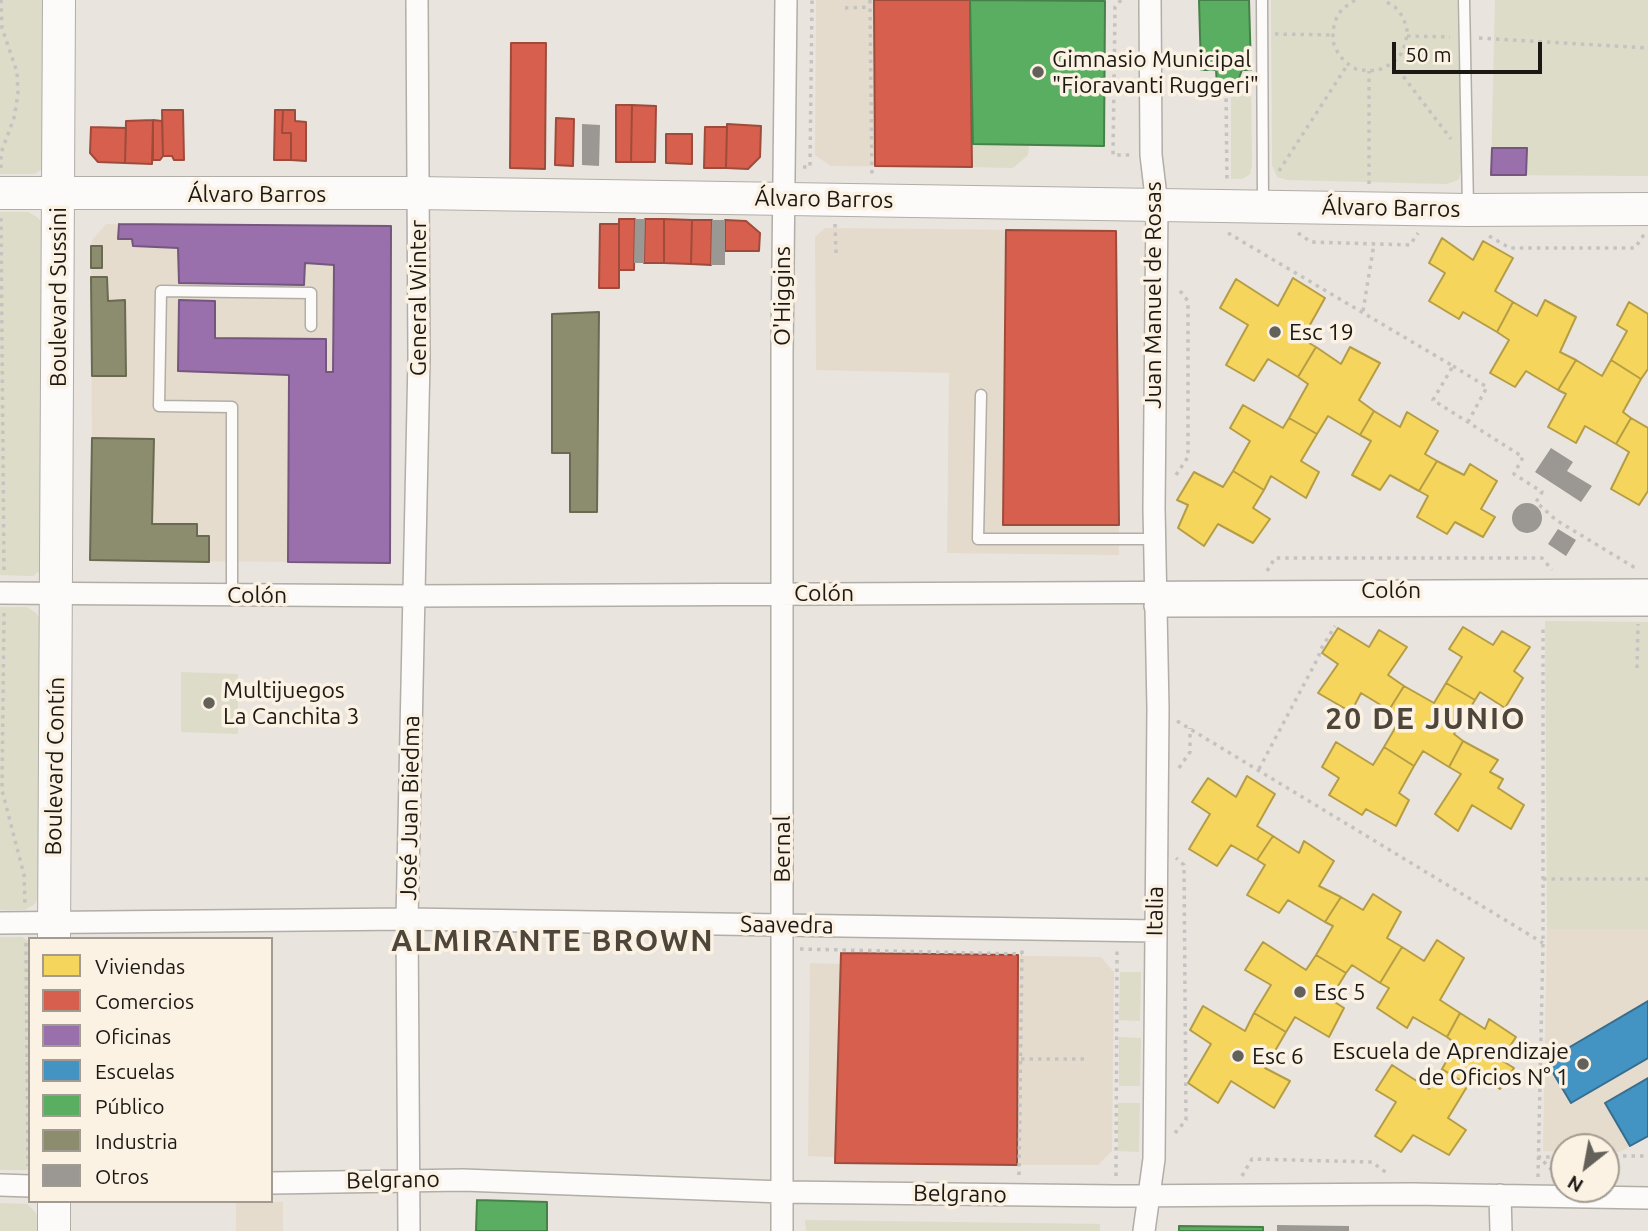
<!DOCTYPE html>
<html>
<head>
<meta charset="utf-8">
<style>
	body { margin:0 }
	#map { position:relative; width:1648px; height:1231px; overflow:hidden; background:#e9e4dd; font-family:Ubuntu,sans-serif }
	canvas { display:block }
	.legend { position:absolute; left:28px; top:937px; width:245px; height:266px; box-sizing:border-box; background:#fcf2e4; border:2px solid #a29b91; margin:0; padding:9px 12px; list-style:none; font-size:21px; color:#1c1914 }
	.legend li { display:flex; align-items:center; gap:14px; height:35px }
	.legend b { width:35px; border:2px solid #a29b91 }
	.north { position:absolute; left:1550px; top:1133px; width:70px; height:70px; box-sizing:border-box; background:#fcf2e4; border:2px solid #a29b91; border-radius:50%; rotate:211deg; font-size:19px; font-weight:700; line-height:28px; text-align:center; color:#1c1914 }
	.north::after { content:''; display:block; margin:auto; width:24px; height:32px; background:#64605a; clip-path:polygon(50% 0,100% 100%,50% 72%,0 100%) }
	.scale { position:absolute; left:1392px; top:42px; width:150px; height:32px; box-sizing:border-box; border:4px solid #1c1914; border-top:0; padding-left:9px; font-size:21px; line-height:24px; white-space:nowrap; color:#1c1914; -webkit-text-stroke:5px #fcf2e4; paint-order:stroke }
</style>
</head>
<body>
<div id="map">
<canvas width="1648" height="1231"></canvas>
<ul class="legend">
<li><b style="height:19px;background:#f6d55c"></b>Viviendas</li>
<li><b style="height:19px;background:#d6604d"></b>Comercios</li>
<li><b style="height:19px;background:#9970ab"></b>Oficinas</li>
<li><b style="height:19px;background:#4393c3"></b>Escuelas</li>
<li><b style="height:19px;background:#5aae61"></b>Público</li>
<li><b style="height:19px;background:#8c8c6e"></b>Industria</li>
<li><b style="height:19px;background:#9b9893"></b>Otros</li>
</ul>
<div class="north">N</div>
<div class="scale">50 m</div>
</div>
<script>
const ctx = document.querySelector('canvas').getContext('2d');
ctx.lineJoin = 'round';
function fill(path, color) { ctx.fillStyle = color; ctx.fill(path, 'evenodd'); }
const toPath = rows => new Path2D(rows.map(r => 'M' + r).join(''));
function strokePath(path, color, width, dash) { ctx.strokeStyle = color; ctx.lineWidth = width; ctx.lineCap = dash ? 'butt' : 'round'; ctx.setLineDash(dash || []); ctx.stroke(path); }
function drawText(font, color, halo, rows, align = 'center') {
  ctx.font = font + ' Ubuntu,sans-serif'; ctx.lineWidth = 7; ctx.setLineDash([]); ctx.textBaseline = 'middle'; ctx.strokeStyle = halo; ctx.fillStyle = color; for (const [text, x, y, turn = 0] of rows) {
    ctx.save(); ctx.translate(x, y); ctx.rotate((+turn || 0) * Math.PI / 180); ctx.textAlign = isNaN(turn) ? turn : align; if (halo) ctx.strokeText(text, 0, 0); ctx.fillText(text, 0, 0); ctx.restore();
  }
}
const commercial = toPath([
	[816,0,970,0,972,167,831,166,815,155],
	[825,228,1116,231,1119,555,947,553,949,373,816,370,815,237],
	[841,953,1101,957,1114,972,1112,1151,1098,1165,1017,1165,808,1156,810,963,840,964]
]);
const built = toPath([
	[106,224,391,226,390,563,90,560,92,438,91,246,92,240],
	[1547,929,1648,929,1648,1136,1620,1152,1606,1152,1606,1147,1564,1147,1564,1152,1543,1151],
	[236,1202,283,1202,283,1231,236,1231]
]);
const green = toPath([
	[0,0,46,0,45,162,41,170,34,174,0,174],
	[1271,0,1457,0,1462,170,1458,180,1447,184,1287,180,1277,177,1272,165],
	[1495,0,1648,0,1648,176,1491,175],
	[1246,76,1251,76,1252,165,1250,174,1242,179,1231,179,1231,97,1239,97],
	[973,144,1029,145,1028,155,1013,168,972,167],
	[0,212,28,212,37,217,45,226,43,563,40,571,33,576,0,575],
	[0,607,27,607,36,613,42,623,40,892,35,904,25,910,0,910],
	[1545,621,1648,622,1648,929,1547,929],
	[181,672,238,674,238,734,181,732],
	[0,937,22,937,30,942,30,1169,26,1170,0,1170],
	[1120,972,1141,972,1140,1021,1119,1020],
	[1119,1037,1141,1038,1140,1086,1119,1086],
	[1118,1103,1140,1103,1139,1152,1118,1151],
	[0,1203,27,1204,36,1213,42,1231,0,1231],
	[805,1220,1100,1224,1100,1231,806,1231]
]);
const homes = toPath([
	[1442,238,1473,260,1483,241,1513,258,1495,291,1513,302,1497,332,1463,312,1459,319,1429,301,1445,273,1429,263,1442,238],
	[1293,278,1325,298,1302,339,1316,347,1298,377,1268,359,1254,381,1226,365,1248,325,1220,308,1236,279,1278,306,1293,278],
	[1545,300,1576,317,1560,352,1576,360,1558,390,1526,371,1515,387,1490,373,1509,340,1497,332,1513,302,1537,316,1545,300],
	[1629,302,1648,314,1648,369,1641,379,1611,360,1627,331,1617,325,1629,302],
	[1316,347,1341,364,1350,347,1380,363,1359,400,1374,411,1360,435,1328,416,1317,434,1289,418,1308,384,1298,377,1316,347],
	[1576,360,1602,376,1611,360,1641,379,1623,412,1631,418,1616,444,1585,426,1576,443,1548,427,1566,394,1558,390,1576,360],
	[1243,405,1283,428,1289,418,1317,434,1301,461,1319,472,1306,498,1271,476,1264,490,1233,471,1250,441,1230,428,1243,405],
	[1374,411,1400,427,1407,412,1438,431,1425,454,1437,461,1419,491,1390,475,1380,490,1352,475,1371,441,1360,435,1374,411],
	[1631,418,1648,428,1648,491,1639,505,1611,489,1629,452,1616,444,1631,418],
	[1437,461,1464,475,1470,464,1497,481,1481,509,1495,517,1483,537,1455,522,1447,534,1417,517,1428,496,1419,491,1437,461],
	[1233,471,1264,490,1253,508,1270,519,1253,543,1218,524,1204,546,1178,528,1188,505,1177,500,1194,472,1223,487,1233,471],
	[1463,627,1493,645,1502,631,1530,647,1514,671,1523,678,1505,708,1480,692,1475,700,1446,683,1462,657,1449,649,1463,627],
	[1338,628,1369,647,1379,630,1407,647,1388,675,1404,686,1389,710,1361,693,1351,712,1318,693,1338,664,1322,653,1338,628],
	[1446,683,1475,700,1454,734,1463,741,1449,767,1423,751,1414,766,1384,747,1401,718,1389,710,1404,686,1434,703,1446,683],
	[1463,741,1498,760,1490,772,1503,779,1498,788,1524,805,1511,829,1472,805,1458,831,1435,814,1461,774,1449,767,1463,741],
	[1336,742,1373,765,1384,747,1414,766,1399,793,1409,800,1396,826,1366,809,1362,815,1329,795,1339,778,1322,767,1336,742],
	[1247,776,1275,794,1257,826,1273,836,1257,860,1231,845,1217,866,1189,849,1210,814,1192,802,1208,778,1236,797,1247,776],
	[1273,836,1299,853,1304,841,1334,861,1319,886,1341,897,1325,922,1288,900,1279,913,1247,895,1265,865,1257,860,1273,836],
	[1373,894,1401,912,1387,938,1402,947,1380,983,1352,965,1346,973,1316,955,1333,926,1325,922,1341,897,1363,910,1373,894],
	[1437,940,1464,958,1440,1000,1460,1013,1447,1037,1413,1017,1407,1028,1377,1008,1389,988,1380,983,1402,947,1424,961,1437,940],
	[1263,942,1306,970,1316,955,1346,973,1330,999,1344,1008,1329,1037,1295,1017,1286,1032,1254,1013,1271,985,1245,970,1263,942],
	[1203,1006,1245,1031,1254,1013,1286,1032,1265,1068,1290,1081,1274,1108,1231,1081,1218,1103,1188,1083,1211,1044,1190,1030,1203,1006],
	[1460,1013,1485,1029,1489,1019,1516,1037,1501,1060,1514,1068,1500,1089,1477,1073,1468,1085,1442,1069,1456,1044,1447,1037,1460,1013],
	[1392,1065,1429,1089,1442,1069,1468,1085,1448,1118,1466,1130,1449,1155,1413,1135,1401,1152,1375,1136,1396,1102,1376,1090,1392,1065]
]);
const shops = toPath([
	[874,0,970,0,972,167,875,166,874,0],
	[511,43,546,43,545,169,510,168,511,43],
	[616,105,632,105,631,162,616,162,616,105],
	[632,105,656,106,655,162,631,162,632,105],
	[162,110,183,110,184,160,174,160,172,156,163,156,162,110],
	[275,110,283,110,282,133,291,133,291,160,274,160,275,110],
	[283,110,295,110,295,121,306,122,306,161,291,160,291,133,282,133,283,110],
	[556,118,574,119,573,166,555,165,556,118],
	[153,120,152,164,125,163,126,121,153,120],
	[153,120,162,121,163,156,160,160,153,160,153,120],
	[727,124,761,126,760,157,748,169,726,168,727,124],
	[91,127,126,128,125,163,98,162,90,153,91,127],
	[705,127,727,127,726,168,704,168,705,127],
	[666,134,692,134,692,164,666,163,666,134],
	[619,219,635,219,634,270,619,270,619,219],
	[645,219,664,219,664,263,644,263,645,219],
	[664,219,692,220,691,264,664,263,664,219],
	[692,220,712,220,711,265,691,264,692,220],
	[725,220,746,221,760,233,759,251,725,251,725,220],
	[600,224,619,224,619,288,599,288,600,224],
	[1006,230,1116,231,1119,525,1003,525,1006,230],
	[841,953,1018,955,1017,1165,835,1163,841,953]
]);
const offices = toPath([
	[1492,148,1527,148,1526,175,1491,175,1492,148],
	[119,224,391,226,390,563,288,562,289,375,178,371,179,300,215,301,215,338,326,339,326,372,333,372,334,265,305,263,304,285,179,283,178,248,133,246,132,239,118,239,119,224]
]);
const schools = toPath([
	[1648,1001,1648,1058,1571,1103,1546,1061,1648,1001],
	[1648,1078,1648,1136,1630,1146,1605,1103,1648,1078]
]);
const public = toPath([
	[970,0,1105,1,1104,146,973,144,970,0],
	[1199,0,1249,0,1251,70,1242,70,1234,91,1217,85,1216,70,1201,70,1199,0],
	[477,1200,547,1202,547,1231,476,1231,477,1200],
	[1179,1226,1263,1227,1263,1231,1179,1231,1179,1226]
]);
const industry = toPath([
	[91,246,102,246,102,268,91,268,91,246],
	[91,277,107,277,108,301,125,300,126,376,92,376,91,277],
	[599,312,597,512,570,512,570,453,552,453,552,314,599,312],
	[92,438,154,439,152,524,197,524,197,536,209,536,209,562,90,560,92,438]
]);
const building = toPath([
	[582,124,600,125,599,166,582,165],
	[635,219,645,219,644,263,634,263],
	[712,220,725,220,725,265,711,265],
	[1551,448,1573,462,1567,471,1592,486,1581,502,1535,472],
	'1512 518a15 15 0 1 1 30 0a15 15 0 1 1-30 0Z',
	[1558,529,1576,540,1566,556,1548,544],
	[1277,1225,1349,1226,1349,1231,1277,1231]
]);
const path = toPath([
	[870,0,872,176],
	[1121,0,1115,7,1113,155,1132,155],
	[1355,0,1342,9,1336,19,1333,30,1333,42,1338,53,1345,62,1356,69,1369,71,1381,69,1393,63,1401,54,1406,42,1407,29,1403,17,1395,7,1383,0],
	[845,8,870,7],
	[1275,34,1333,35],
	[1407,36,1450,37],
	[1479,38,1648,48],
	[1393,63,1451,139],
	[1226,90,1227,183],
	[803,167,810,167,812,0],
	[1,168,1,153,14,118,18,94,17,72,2,28,1,0],
	[1279,171,1348,64],
	[1369,184,1369,71],
	[1,218,4,574],
	[835,224,836,253],
	[1228,233,1453,366,1433,400,1523,457,1514,474,1542,492,1536,502,1556,520,1637,569],
	[1298,233,1311,242,1410,245,1418,233],
	[1489,236,1510,248,1635,248,1645,233],
	[1363,311,1374,244],
	[1453,366,1487,387,1468,422],
	[1176,475,1188,457,1188,301,1177,287],
	[1267,571,1275,558,1542,558,1552,570],
	[4,613,2,790,24,875,25,903],
	[1637,668,1638,624],
	[1177,721,1543,943],
	[1179,768,1190,752,1190,728],
	[1259,769,1319,656,1319,652,1335,626],
	[1543,879,1648,879],
	[26,943,28,1166],
	[800,949,1022,954],
	[1021,1059,1088,1059],
	[1175,1133,1186,1120,1184,865,1176,858],
	[1606,1156,1648,1156],
	[1019,1175,1022,949],
	[1116,1176,1117,949],
	[1242,1176,1252,1159,1372,1162,1388,1174],
	[1558,1176,1539,1157,1564,1157],
	[1538,1177,1543,943,1543,625]
]);
const lane = toPath([
	[1262,0,1263,204],
	[1464,0,1468,207],
	[981,395,978,539,1155,539],
	[232,595,232,407,159,406,161,291,311,293,311,326]
]);
const street = toPath([
	[0,593,415,596,1648,590],
	[1155,606,1648,605],
	[0,923,407,919,1155,931],
	[271,1183,463,1180,782,1192,1115,1196,1412,1194,1648,1198],
	[0,1185,30,1186],
	[1500,1195,1501,1231],
	[409,1231,407,919,419,359,417,0],
	[782,1231,782,352,786,0],
	[1144,1231,1154,1159,1158,709,1154,508,1157,205,1151,155,1150,0]
]);
const secondary = toPath([
	[0,193,417,193,1468,210,1648,209],
	[54,939,59,0],
	[54,1231,54,1201]
]);
const markers = [
	[1038,72,7,"#64605a"],
	[1275,332,7,"#64605a"],
	[209,703,7,"#64605a"],
	[1300,992,7,"#64605a"],
	[1238,1056,7,"#64605a"],
	[1583,1064,7,"#64605a"]
];
const poiNames = [
	["Gimnasio Municipal",1052,59],
	["\"Fioravanti Ruggeri\"",1052,85],
	["Esc 19",1289,332],
	["Multijuegos",223,690],
	["La Canchita 3",223,716],
	["Esc 5",1314,992],
	["Escuela de Aprendizaje",1569,1051,"right"],
	["de Oficios N° 1",1569,1077,"right"],
	["Esc 6",1252,1056]
];
const streetNames = [
	["Álvaro Barros",257,194],
	["Álvaro Barros",824,199,1],
	["Álvaro Barros",1391,208,1],
	["Juan Manuel de Rosas",1153,295,-90],
	["O'Higgins",782,296,-90],
	["Boulevard Sussini",58,297,-90],
	["General Winter",418,298,-90],
	["Colón",1391,590],
	["Colón",824,593],
	["Colón",257,595],
	["Boulevard Contín",55,766,-89],
	["José Juan Biedma",410,808,-89],
	["Bernal",782,849,-90],
	["Italia",1155,911,-89],
	["Saavedra",787,925,1],
	["Belgrano",393,1180,-1],
	["Belgrano",960,1194,1]
];
const districtNames = [
	["20 DE JUNIO",1426,719],
	["ALMIRANTE BROWN",553,941]
];
fill(commercial, '#e4dbcd');
fill(built, '#e6dccd');
fill(green, '#dcdcc8');
fill(homes, '#f6d55c');
strokePath(homes, '#b59d46', 2);
fill(shops, '#d6604d');
strokePath(shops, '#9e4b3c', 2);
fill(offices, '#9970ab');
strokePath(offices, '#74567e', 2);
fill(schools, '#4393c3');
strokePath(schools, '#376e8e', 2);
fill(public, '#5aae61');
strokePath(public, '#47814a', 2);
fill(industry, '#8c8c6e');
strokePath(industry, '#6a6a53', 2);
fill(building, '#9b9893');
strokePath(lane, '#b1ada7', 13);
strokePath(street, '#b1ada7', 24);
strokePath(secondary, '#b1ada7', 34);
strokePath(path, '#c5c3c1', 3.5, [3.5, 5]);
strokePath(lane, '#fcfbfa', 10);
strokePath(street, '#fcfbfa', 21);
strokePath(secondary, '#fcfbfa', 32);
for (const [x, y, r, color] of markers) { const dot = new Path2D(); dot.arc(x, y, r, 0, 2 * Math.PI); ctx.fillStyle = color; ctx.fill(dot); strokePath(dot, '#fcf2e4', 2.5); }
drawText('23px', '#1c1914', '#fcf2e4', poiNames, 'left');
drawText('23px', '#1c1914', '#fcf2e4', streetNames);
ctx.letterSpacing = '2px';
drawText('bold 30px', '#4e463a', '#fcf2e4', districtNames);
ctx.letterSpacing = '0px';
</script>
</body>
</html>
